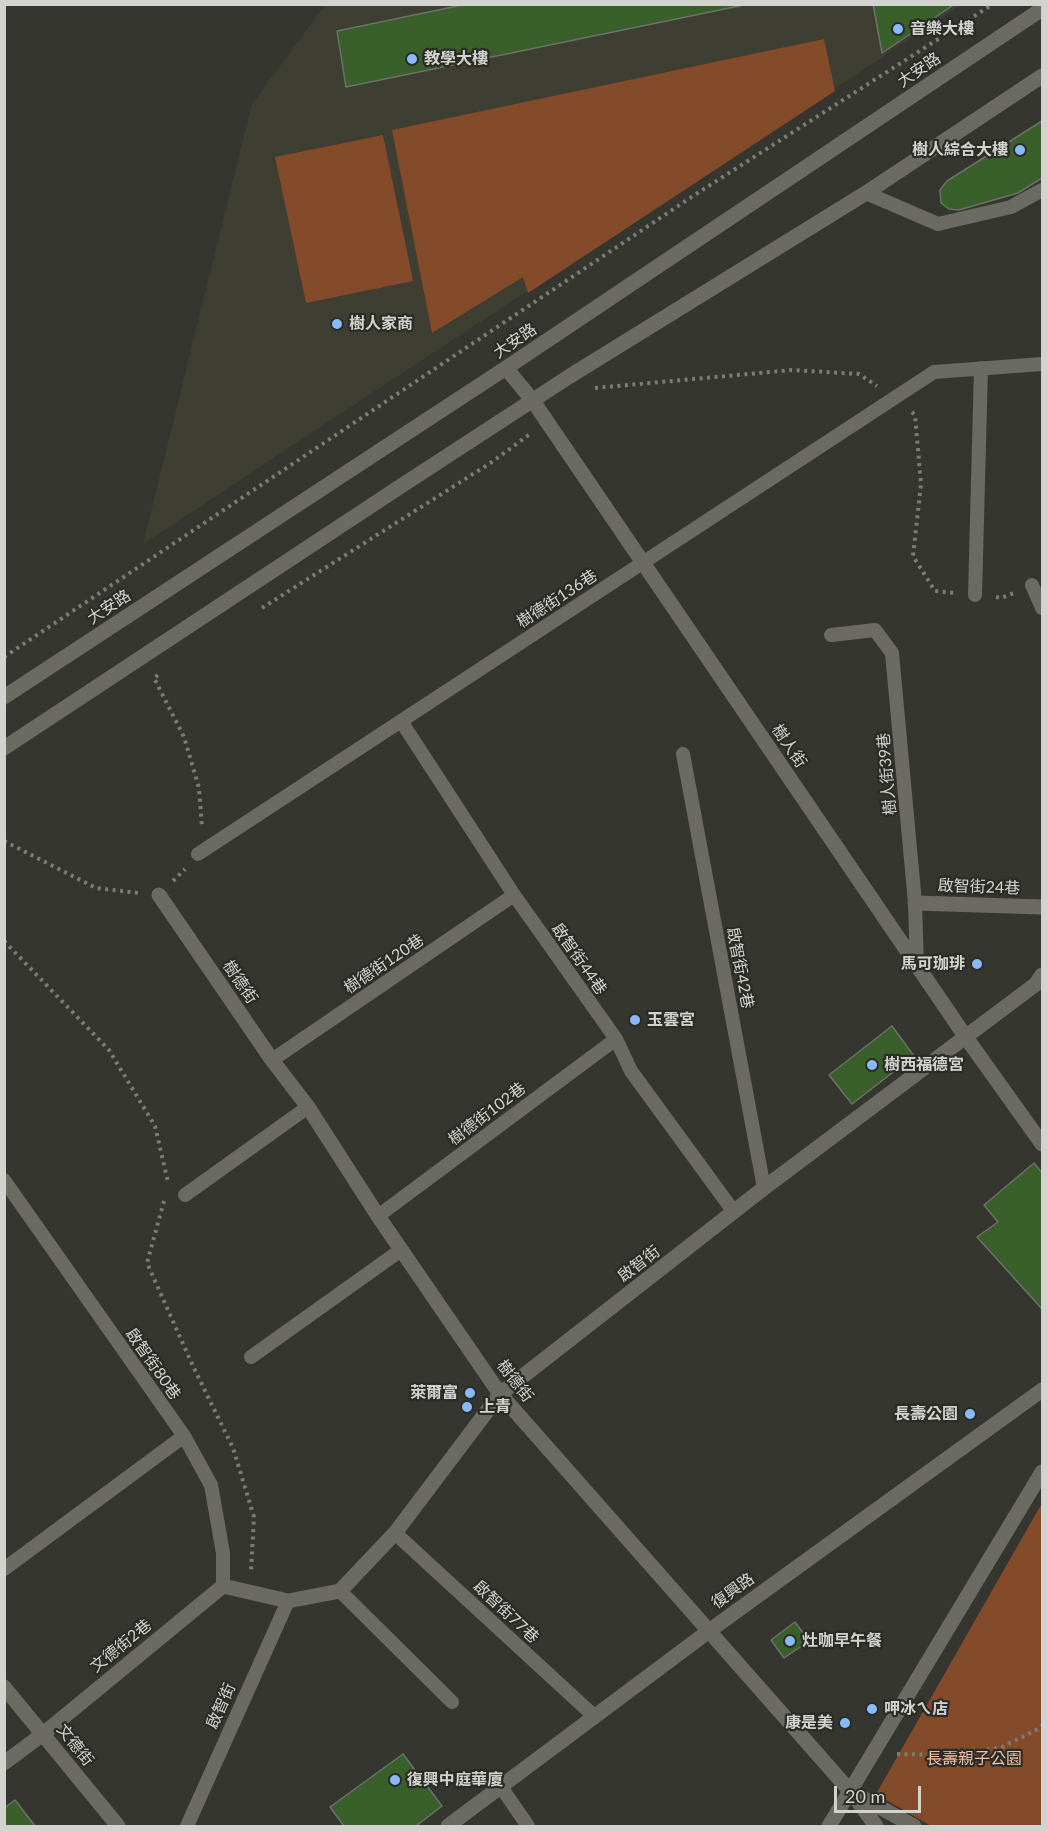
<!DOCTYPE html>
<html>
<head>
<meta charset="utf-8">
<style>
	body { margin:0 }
	#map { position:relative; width:1047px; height:1831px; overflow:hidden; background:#363630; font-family:Lato,sans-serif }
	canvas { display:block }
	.frame { position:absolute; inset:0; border:6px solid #d2d2cf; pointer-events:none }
	.scale { position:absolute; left:834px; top:1786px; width:87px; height:27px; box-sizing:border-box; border:3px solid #d2d2cf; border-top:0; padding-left:8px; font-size:18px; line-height:21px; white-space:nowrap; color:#d2d2cf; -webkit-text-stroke:4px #2c2c27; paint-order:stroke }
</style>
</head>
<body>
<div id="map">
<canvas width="1047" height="1831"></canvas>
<div class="frame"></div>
<div class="scale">20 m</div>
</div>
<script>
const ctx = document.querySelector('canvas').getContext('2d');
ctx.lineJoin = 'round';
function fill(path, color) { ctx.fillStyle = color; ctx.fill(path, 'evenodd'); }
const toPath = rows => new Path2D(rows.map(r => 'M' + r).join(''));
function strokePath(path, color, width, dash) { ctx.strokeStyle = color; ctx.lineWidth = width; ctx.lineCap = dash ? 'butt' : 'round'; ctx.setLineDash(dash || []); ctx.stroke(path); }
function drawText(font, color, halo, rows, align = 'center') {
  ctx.font = font + ' Lato,"Noto Sans TC",sans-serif'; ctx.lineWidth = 4.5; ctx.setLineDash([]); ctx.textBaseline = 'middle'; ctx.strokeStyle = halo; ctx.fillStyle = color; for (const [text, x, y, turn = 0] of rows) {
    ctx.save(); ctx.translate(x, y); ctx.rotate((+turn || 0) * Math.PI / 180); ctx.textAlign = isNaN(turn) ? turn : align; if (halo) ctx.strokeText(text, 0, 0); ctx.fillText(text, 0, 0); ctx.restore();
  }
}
const built = toPath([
	[325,5,961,5,143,544,252,104]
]);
const green = toPath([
	[824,39,835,91,528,293,523,277,432,333,392,130],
	[383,135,413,281,306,303,275,157],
	[1042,1503,1042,1826,931,1826,876,1794]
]);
const building = toPath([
	[467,4,749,4,346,87,337,31,467,4],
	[873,4,955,4,882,53,873,4],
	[1042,121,1042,178,1018,193,959,210,949,209,941,203,940,190,947,181,1042,121],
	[892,1026,914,1056,852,1104,829,1075,892,1026],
	[1034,1163,1042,1173,1042,1309,977,1237,998,1222,984,1205,1034,1163],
	[795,1622,809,1641,784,1658,771,1640,795,1622],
	[403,1754,442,1806,416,1826,344,1826,330,1807,403,1754],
	[15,1800,35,1826,4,1826,4,1808,15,1800]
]);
const path = toPath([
	[595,388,792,370,859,374,877,386],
	[912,412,915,415,921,484,913,556,935,591,956,593],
	[996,597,1001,598,1014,593],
	[262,608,492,462,530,434],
	[4,657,693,196,993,4],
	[158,675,154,678,184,737,199,788,202,828],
	[4,841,96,888,139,893],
	[173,881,185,869],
	[4,941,109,1050,155,1126,168,1182],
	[164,1201,147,1263,192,1364,233,1448,254,1517,251,1571],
	[897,1754,955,1755,1002,1747,1040,1728,1042,1725]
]);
const service = toPath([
	[866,193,938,224,1011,207,1042,190],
	[1032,585,1042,608],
	[975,595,981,368],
	[831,635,875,630,892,653,915,903,917,966],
	[401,721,514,895,616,1039,631,1071,734,1212],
	[683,754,764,1188],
	[198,854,934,372,1042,364],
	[272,1060,514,895],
	[4,1180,184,1436,211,1485,223,1553,223,1586],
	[185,1195,308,1107],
	[378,1216,616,1039],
	[251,1357,401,1250],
	[395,1533,594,1716],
	[4,1569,184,1436],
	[340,1591,452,1702],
	[501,1787,528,1826],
	[187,1826,288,1601]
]);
const pedestrian = toPath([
	[915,903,1042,907],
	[850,1791,1042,1472]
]);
const minor = toPath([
	[506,368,533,401,965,1036,1042,1144],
	[159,895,272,1060,308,1107,378,1216,500,1394,850,1791,914,1826],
	[4,1687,118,1826],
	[4,1763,43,1734,223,1586,288,1601,340,1591,395,1533,500,1394,764,1188,1036,984,1042,975],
	[854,1796,876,1826],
	[448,1826,709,1631,1042,1390],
	[829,1826,850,1791]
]);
const tertiary = toPath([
	[4,697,506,368,1042,9],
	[4,748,398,488,570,376,866,193,1042,76]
]);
const markers = [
	[898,29,6,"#89bafc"],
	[412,59,6,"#89bafc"],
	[1020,150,6,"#89bafc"],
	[337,324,6,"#89bafc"],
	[977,964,6,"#89bafc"],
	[635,1020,6,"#89bafc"],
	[872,1065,6,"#89bafc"],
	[470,1393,6,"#89bafc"],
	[467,1407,6,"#89bafc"],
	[970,1414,6,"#89bafc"],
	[790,1641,6,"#89bafc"],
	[872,1709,6,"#89bafc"],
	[845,1723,6,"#89bafc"],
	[395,1780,6,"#89bafc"]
];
const poiNames = [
	["音樂大樓",910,29],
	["教學大樓",424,59],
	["樹人綜合大樓",1008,150,"right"],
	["樹人家商",349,324],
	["馬可珈琲",965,964,"right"],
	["玉雲宮",647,1020],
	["樹西福德宮",884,1065],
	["萊爾富",458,1393,"right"],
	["上青",479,1407],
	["長壽公園",958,1414,"right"],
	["灶咖早午餐",802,1641],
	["呷冰ㄟ店",884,1709],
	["康是美",833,1723,"right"],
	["復興中庭華廈",407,1780]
];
const streetNames = [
	["大安路",919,70,-34],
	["大安路",515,341,-34],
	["樹德街136巷",557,599,-33],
	["大安路",109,607,-33],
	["樹人街",789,746,56],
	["樹人街39巷",887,774,-95],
	["啟智街24巷",979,887,2],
	["啟智街44巷",579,959,55],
	["樹德街120巷",384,964,-34],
	["啟智街42巷",740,968,79],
	["樹德街",240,982,56],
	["樹德街102巷",487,1114,-37],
	["啟智街",639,1264,-38],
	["啟智街80巷",153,1364,55],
	["樹德街",515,1381,52],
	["復興路",733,1591,-36],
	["啟智街77巷",506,1612,43],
	["文德街2巷",121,1646,-39],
	["啟智街",221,1706,-66],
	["文德街",75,1745,51]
];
const parkNames = [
	["長壽親子公園",974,1759]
];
fill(built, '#3e3e32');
fill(green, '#844b2b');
fill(building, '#395f2a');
strokePath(building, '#6d716b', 1.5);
strokePath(path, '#7c7c77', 4, [3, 4.5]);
strokePath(service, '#6b6b64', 14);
strokePath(pedestrian, '#6b6b64', 15);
strokePath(minor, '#6b6b64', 15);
strokePath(tertiary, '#6b6b64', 15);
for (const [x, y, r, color] of markers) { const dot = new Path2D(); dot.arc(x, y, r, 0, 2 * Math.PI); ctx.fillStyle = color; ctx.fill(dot); strokePath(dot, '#2c2c27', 2); }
drawText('bold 16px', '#d2d2cf', '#2c2c27', poiNames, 'left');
drawText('16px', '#d2d2cf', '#2c2c27', streetNames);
drawText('16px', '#f4bea2', '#2c2c27', parkNames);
</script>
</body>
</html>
